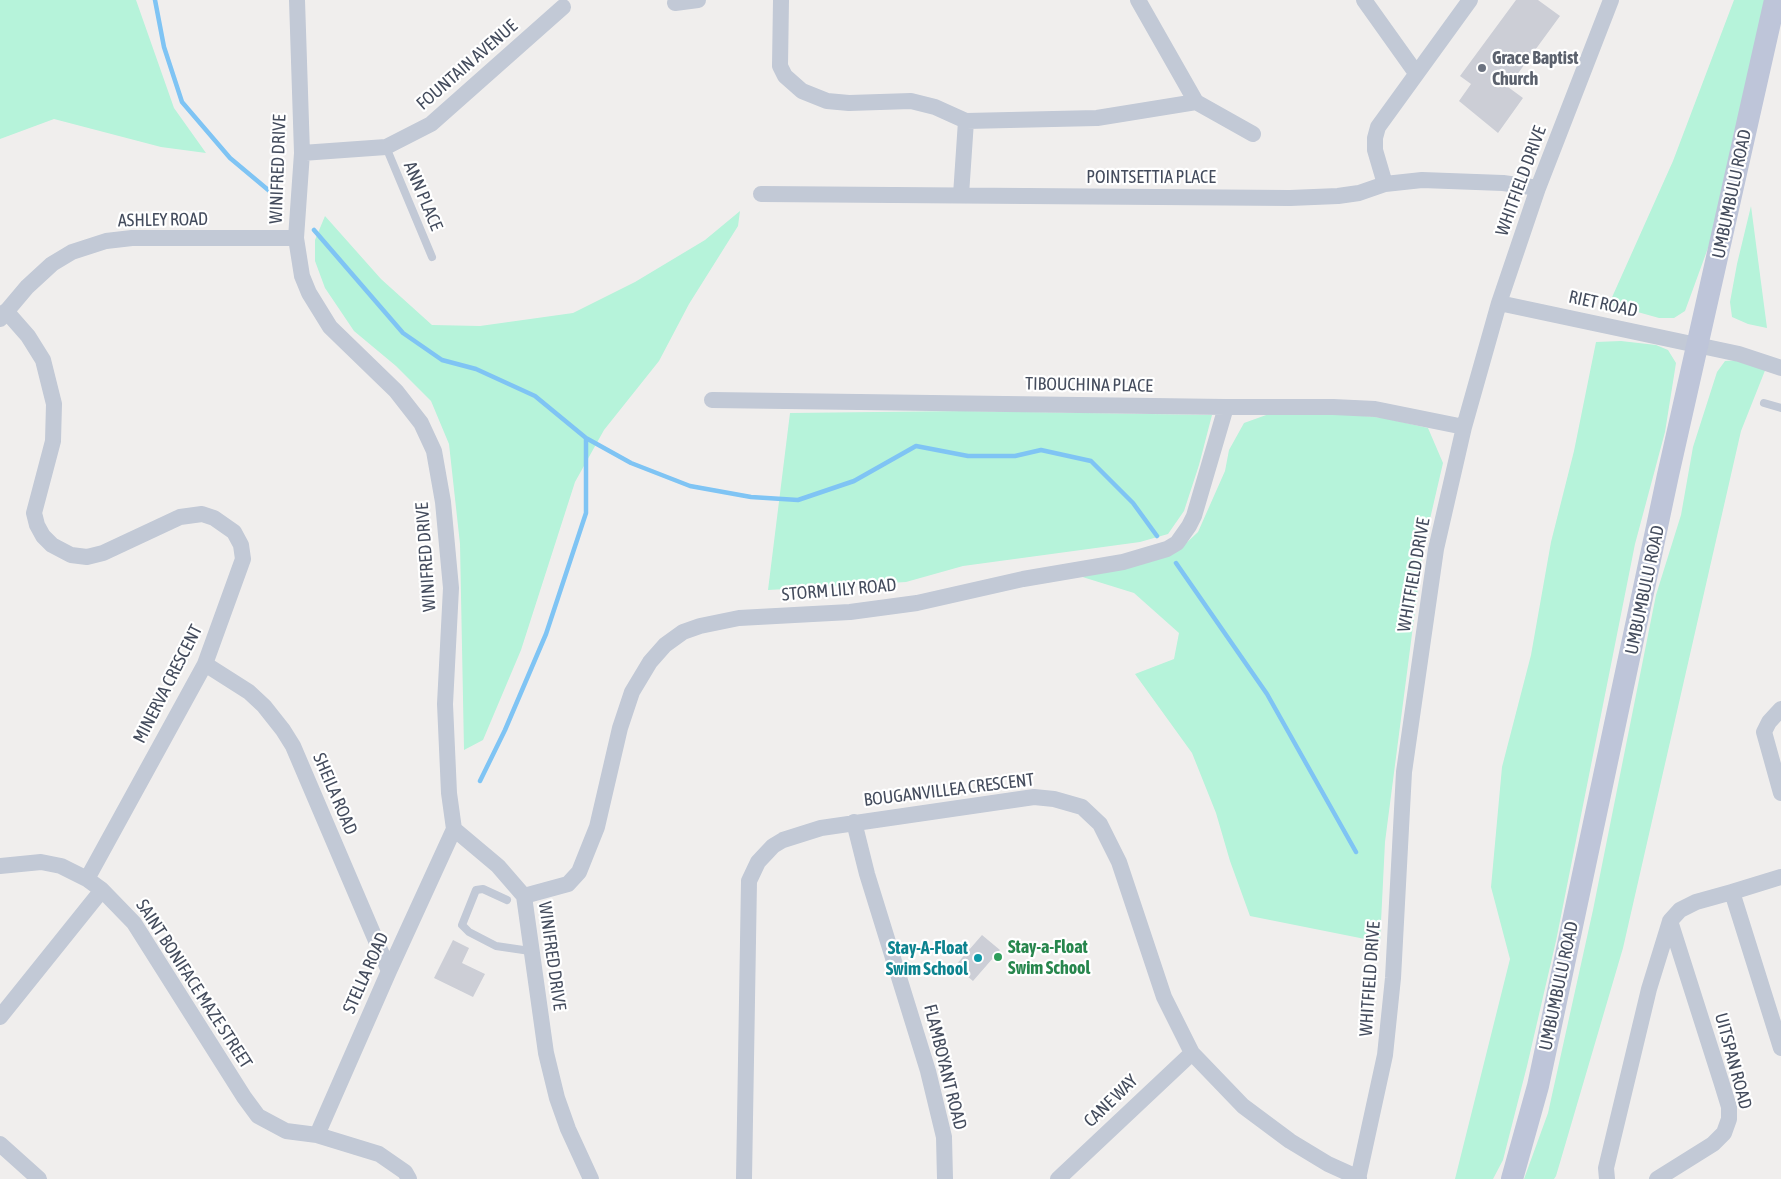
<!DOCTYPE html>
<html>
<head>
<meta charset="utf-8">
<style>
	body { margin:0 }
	canvas { display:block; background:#f0eeed }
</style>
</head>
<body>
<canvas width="1781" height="1179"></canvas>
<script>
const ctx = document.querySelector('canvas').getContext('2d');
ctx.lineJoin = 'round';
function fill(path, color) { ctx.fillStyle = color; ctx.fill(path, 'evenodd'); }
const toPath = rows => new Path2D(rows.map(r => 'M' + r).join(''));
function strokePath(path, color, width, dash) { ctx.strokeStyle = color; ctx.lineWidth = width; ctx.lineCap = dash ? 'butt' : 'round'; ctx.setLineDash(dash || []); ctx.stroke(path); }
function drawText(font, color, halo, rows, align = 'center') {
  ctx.font = font + ' "Asap Condensed",sans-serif'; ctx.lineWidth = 4.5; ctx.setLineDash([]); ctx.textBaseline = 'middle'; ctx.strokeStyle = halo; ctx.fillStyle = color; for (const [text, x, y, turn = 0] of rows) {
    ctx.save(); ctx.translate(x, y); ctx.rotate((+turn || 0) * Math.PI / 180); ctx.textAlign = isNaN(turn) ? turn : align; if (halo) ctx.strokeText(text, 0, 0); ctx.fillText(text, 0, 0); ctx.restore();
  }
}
const green = toPath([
	[0,0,136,0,174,108,206,153,161,147,54,119,0,139],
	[1734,0,1768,0,1716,226,1685,311,1674,318,1659,318,1609,304,1673,161],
	[1751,206,1767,328,1748,324,1732,317,1730,302,1737,264],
	[740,211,738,226,689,304,659,361,604,430,575,482,521,650,483,740,464,750,460,544,449,444,431,401,396,366,354,331,325,288,315,261,315,240,325,216,381,279,432,325,480,326,573,313,635,282,705,240],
	[1621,341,1656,345,1668,350,1676,363,1665,432,1635,544,1556,941,1527,1066,1503,1160,1493,1179,1455,1179,1510,959,1491,887,1502,767,1531,655,1551,542,1574,451,1596,342],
	[1740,360,1766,368,1741,431,1733,466,1623,948,1556,1176,1554,1179,1524,1179,1548,1113,1593,910,1656,595,1681,515,1693,447,1717,372,1725,361],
	[964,411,1212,415,1199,465,1184,511,1168,534,1140,542,963,566,906,582,768,590,790,413],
	[1334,413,1384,418,1428,428,1443,463,1423,549,1385,842,1380,942,1250,916,1230,861,1216,813,1192,753,1135,674,1174,659,1179,633,1134,593,1076,575,1181,548,1198,532,1225,471,1229,450,1244,423,1269,414]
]);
const stream = toPath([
	[155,0,164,47,182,102,230,158,279,199],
	[314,230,403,333,442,360,476,369,535,396,586,438,631,463,690,486,751,497,798,500,854,481,916,446,968,456,1015,456,1041,450,1091,461,1133,503,1157,536],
	[1176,563,1267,694,1356,852],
	[480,781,505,730,546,634,586,513,586,438]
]);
const building = toPath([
	[1516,0,1538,0,1560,16,1508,87,1523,98,1498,133,1459,101,1471,84,1460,76],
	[982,935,1000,950,973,981,955,966],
	[453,940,469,948,462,963,485,974,473,997,434,978]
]);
const lane = toPath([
	[386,147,432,257],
	[1764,403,1781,408],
	[507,900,483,889,476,890,462,925,469,932,496,946,530,951]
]);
const street = toPath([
	[297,0,302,153,296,238,302,276,309,293,330,327,396,391,421,423,434,451,443,502,451,588,445,704,449,793,454,829,498,866,524,896,546,1053,557,1098,568,1129,591,1179],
	[781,0,780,66,785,76,802,91,827,101,849,103,911,101,935,107,966,121,1097,118,1196,102],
	[1138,0,1196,102,1253,134],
	[1364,0,1416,73],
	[675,3,698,0],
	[302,153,386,147,431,124,563,7],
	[1385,184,1375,150,1375,138,1378,127,1470,0],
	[761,194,1290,198,1338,196,1359,193,1385,184,1422,180,1503,183,1538,188],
	[961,195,966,121],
	[1499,303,1739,354,1781,368],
	[6,311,28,336,43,360,54,404,53,441,34,513,37,525,43,536,52,545,71,555,87,557,103,553,180,517,202,514,214,518,234,532,241,545,243,559,205,664,87,879],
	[0,319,27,287,52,264,72,252,106,241,132,238,296,238],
	[712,400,1226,407,1333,407,1375,409,1464,427],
	[205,664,249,692,264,706,283,730,293,746,389,971],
	[1781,709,1769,722,1764,732,1781,793],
	[854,822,867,874,928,1071,944,1137,945,1179],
	[0,866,41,862,61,866,87,879,102,890,134,923,244,1097,258,1116,286,1131,317,1135,379,1154,405,1172,409,1179],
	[1732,892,1781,877],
	[524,896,568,884,579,872,597,827,620,728,632,692,650,662,665,645,683,632,700,626,739,618,850,612,917,603,1023,579,1123,562,1167,549,1177,543,1189,526,1194,516,1226,407],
	[0,1017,102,890],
	[317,1135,389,971,454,829],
	[0,1144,39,1179],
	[744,1179,749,881,758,862,773,846,783,840,821,828,1034,797,1054,799,1082,807,1100,824,1119,862,1164,997,1192,1053,1243,1106,1290,1141,1328,1164,1359,1178],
	[1058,1179,1192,1053],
	[1358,1179,1385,1055,1393,978,1404,772,1436,549,1464,427,1499,303,1538,188,1611,0],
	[1607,1179,1606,1168,1649,989,1670,921],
	[1657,1179,1713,1144,1724,1133,1729,1119,1729,1107,1721,1081,1670,921,1680,910,1696,902,1732,892,1781,1048]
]);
const secondary = toPath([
	[1512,1179,1538,1086,1668,475,1775,0]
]);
const markers = [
	[1482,68,5,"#6b7280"],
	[998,957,5,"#2e9e5b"],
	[978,958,5,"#0f9aa8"]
];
const worshipNames = [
	["Grace Baptist",1492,58],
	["Church",1492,79]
];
const streetNames = [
	["FOUNTAIN AVENUE",467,65,-41],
	["WINIFRED DRIVE",278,169,-88],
	["POINTSETTIA PLACE",1151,177],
	["WHITFIELD DRIVE",1521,181,-70],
	["UMBUMBULU ROAD",1732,194,-78],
	["ANN PLACE",423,196,67],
	["ASHLEY ROAD",163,220,-1],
	["RIET ROAD",1603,304,12],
	["TIBOUCHINA PLACE",1089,385,1],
	["WINIFRED DRIVE",426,557,-94],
	["WHITFIELD DRIVE",1414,575,-80],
	["STORM LILY ROAD",839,590,-5],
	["UMBUMBULU ROAD",1645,590,-78],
	["MINERVA CRESCENT",168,684,-63],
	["BOUGANVILLEA CRESCENT",949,790,-7],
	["SHEILA ROAD",335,794,67],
	["WINIFRED DRIVE",552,956,82],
	["STELLA ROAD",366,973,-66],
	["WHITFIELD DRIVE",1370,979,-86],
	["SAINT BONIFACE MAZE STREET",194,984,57],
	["UMBUMBULU ROAD",1559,986,-78],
	["UITSPAN ROAD",1733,1061,75],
	["FLAMBOYANT ROAD",945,1067,76],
	["CANE WAY",1111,1101,-44]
];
const leisureNames = [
	["Stay-a-Float",1008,947],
	["Swim School",1008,968]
];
const cultureNames = [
	["Stay-A-Float",968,948],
	["Swim School",968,969]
];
fill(green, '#b6f3da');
strokePath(stream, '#7fc4f4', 4.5);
fill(building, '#ccced6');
strokePath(lane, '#c2c9d6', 8);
strokePath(street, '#c2c9d6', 16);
strokePath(secondary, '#bec5d9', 22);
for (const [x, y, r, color] of markers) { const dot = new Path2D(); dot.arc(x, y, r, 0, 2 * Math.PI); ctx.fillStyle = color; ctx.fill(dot); strokePath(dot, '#fff', 2); }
drawText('bold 18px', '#5b616d', '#fff', worshipNames, 'left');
drawText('18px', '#444c5d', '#fff', streetNames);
drawText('bold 18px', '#27864d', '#fff', leisureNames, 'left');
drawText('bold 18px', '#0d838f', '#fff', cultureNames, 'right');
</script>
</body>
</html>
